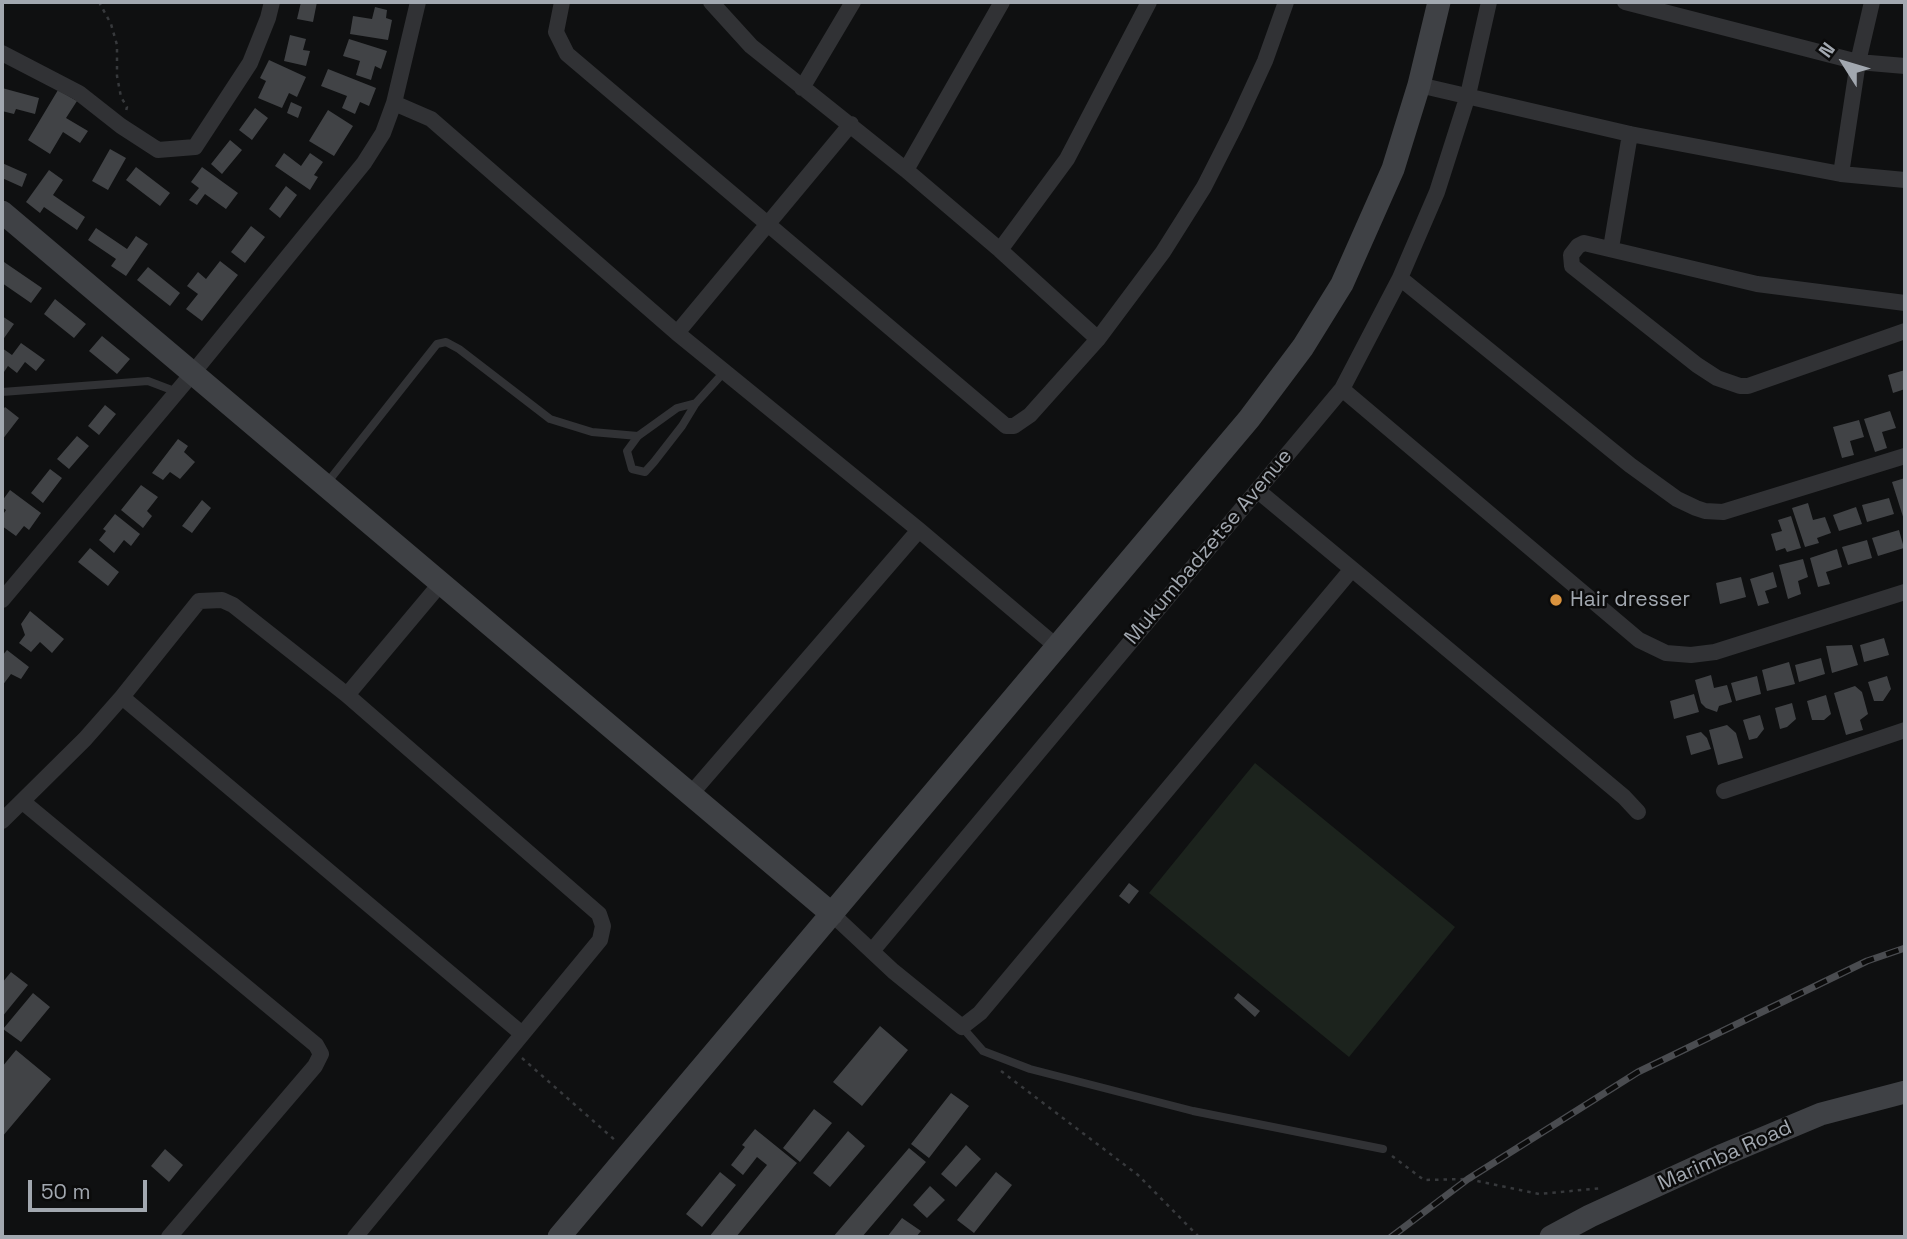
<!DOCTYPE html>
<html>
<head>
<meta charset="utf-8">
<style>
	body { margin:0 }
	#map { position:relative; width:1907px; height:1239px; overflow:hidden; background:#0f1011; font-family:"Space Grotesk",sans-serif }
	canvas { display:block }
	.frame { position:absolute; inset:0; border:4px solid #a2a8b0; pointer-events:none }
	.north { position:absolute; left:1809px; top:28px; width:70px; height:70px; -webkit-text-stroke:5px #0b0b0b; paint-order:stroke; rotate:307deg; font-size:19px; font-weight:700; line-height:28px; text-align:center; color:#a2a8b0 }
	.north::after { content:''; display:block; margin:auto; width:24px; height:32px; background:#a2a8b0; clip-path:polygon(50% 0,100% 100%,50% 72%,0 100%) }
	.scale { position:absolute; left:28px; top:1180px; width:119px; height:32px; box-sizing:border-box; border:4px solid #a2a8b0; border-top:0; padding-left:9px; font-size:21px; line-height:24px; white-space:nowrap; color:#a2a8b0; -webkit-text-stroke:5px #0b0b0b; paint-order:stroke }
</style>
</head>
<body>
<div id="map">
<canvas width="1907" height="1239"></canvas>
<div class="frame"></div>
<div class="north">N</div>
<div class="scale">50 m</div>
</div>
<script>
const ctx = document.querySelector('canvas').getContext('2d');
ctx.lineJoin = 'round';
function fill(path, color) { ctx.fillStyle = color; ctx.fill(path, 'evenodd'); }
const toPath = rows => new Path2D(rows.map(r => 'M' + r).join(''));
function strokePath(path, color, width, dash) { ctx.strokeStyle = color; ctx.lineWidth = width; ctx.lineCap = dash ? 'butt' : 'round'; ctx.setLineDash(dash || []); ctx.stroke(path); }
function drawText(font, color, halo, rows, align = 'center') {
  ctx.font = font + ' "Space Grotesk",sans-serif'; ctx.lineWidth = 5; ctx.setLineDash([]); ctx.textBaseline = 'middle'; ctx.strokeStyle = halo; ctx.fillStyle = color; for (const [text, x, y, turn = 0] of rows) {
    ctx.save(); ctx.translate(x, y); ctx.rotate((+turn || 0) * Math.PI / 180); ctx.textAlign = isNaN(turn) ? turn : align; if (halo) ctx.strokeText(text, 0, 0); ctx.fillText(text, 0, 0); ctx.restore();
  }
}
const green = toPath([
	[1255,763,1455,927,1349,1057,1149,893]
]);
const building = toPath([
	[301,2,317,2,313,22,297,19],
	[375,7,387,10,386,18,392,20,388,40,350,34,353,16,372,19],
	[290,35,306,39,303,50,310,51,306,66,284,61],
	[349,39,387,51,381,69,375,66,371,80,356,75,360,61,343,56],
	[269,60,306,77,297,97,289,93,282,108,258,98,266,81,260,78],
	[328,69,376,88,369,106,360,102,355,114,342,108,347,96,321,86],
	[2,88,39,98,35,114,16,109,14,114,2,111],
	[58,90,77,101,66,118,88,131,80,143,63,132,50,154,28,140],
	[291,102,302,107,298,118,287,113],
	[255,108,268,118,252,140,239,130],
	[328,110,353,126,334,156,309,141],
	[230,140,242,150,222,174,211,164],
	[110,149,126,158,108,190,92,181],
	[284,153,301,166,310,153,323,162,314,175,318,177,310,190,275,166],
	[2,163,27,174,22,187,2,178],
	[136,167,170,193,160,206,126,180],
	[202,167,238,193,226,209,205,194,197,205,189,200,199,188,191,182],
	[49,170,63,180,53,195,85,217,77,230,44,207,40,213,26,202],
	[286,186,297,195,280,218,269,209],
	[251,226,265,237,245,263,231,252],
	[96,228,127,249,136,236,148,244,126,276,111,266,116,259,88,240],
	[220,261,238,275,202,321,186,309,198,294,187,286,198,272,206,279],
	[4,262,42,288,31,303,2,283,2,266],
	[148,267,180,293,170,306,137,280],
	[55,299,86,324,74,338,44,314],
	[2,316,14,324,2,341],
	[102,336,130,359,117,374,89,351],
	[21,343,45,360,36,371,25,362,17,373,8,366,4,372,2,371,2,348,12,355],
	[1905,370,1905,389,1893,393,1888,375],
	[105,405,116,414,99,435,88,426],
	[5,407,19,418,2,440,2,411],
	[1890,411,1896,428,1882,432,1887,448,1875,452,1864,419],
	[1859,420,1864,437,1850,441,1854,455,1842,458,1833,427],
	[77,436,89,446,69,469,57,459],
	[178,439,188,446,184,452,195,462,180,479,170,472,163,480,152,473],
	[50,469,62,478,43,503,31,493],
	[1905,478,1905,523,1892,482],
	[141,485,158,497,147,511,152,516,143,528,121,510],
	[10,490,41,513,29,530,24,526,16,536,2,526,2,516,6,510,2,507,2,501],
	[1889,498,1894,514,1867,522,1862,505],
	[202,500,211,508,192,533,182,526],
	[1808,503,1813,520,1825,517,1831,533,1817,538,1819,543,1805,547,1792,508],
	[1856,507,1862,524,1839,531,1833,515],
	[115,514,140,534,131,546,124,540,114,553,99,540,106,531,103,529],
	[1791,516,1801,548,1787,552,1785,548,1776,551,1771,534,1782,531,1778,520],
	[1899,530,1904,548,1878,556,1872,538],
	[1867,540,1872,558,1848,565,1842,547],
	[90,548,119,572,108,586,78,562],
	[1837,549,1842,567,1826,572,1830,584,1818,587,1810,558],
	[1803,559,1808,577,1798,581,1801,594,1788,599,1779,565],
	[1773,572,1777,587,1765,591,1769,603,1758,606,1750,579],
	[1741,577,1746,597,1720,604,1716,583],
	[30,611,64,639,52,653,40,642,31,652,19,643,25,635,21,624],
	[1884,638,1889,655,1864,662,1860,645],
	[1852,645,1858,665,1832,673,1826,646],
	[7,650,29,667,21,679,11,674,2,686,2,656],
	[1821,658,1825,674,1799,682,1795,665],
	[1789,662,1795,684,1767,691,1762,670],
	[1711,675,1714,688,1727,685,1732,702,1719,706,1717,712,1706,708,1701,703,1695,680],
	[1757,676,1761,694,1736,701,1731,683],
	[1887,676,1891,689,1883,701,1874,701,1868,682],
	[1855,686,1862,692,1868,714,1860,720,1863,730,1846,735,1834,693],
	[1694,694,1699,712,1674,719,1670,701],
	[1826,695,1831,714,1824,720,1812,720,1807,701],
	[1792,703,1796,719,1787,727,1780,729,1775,708],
	[1760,715,1764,729,1757,738,1749,740,1743,720],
	[1727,725,1736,733,1743,758,1718,765,1709,730],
	[1701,732,1707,738,1711,749,1691,755,1686,736],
	[1129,883,1139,891,1129,904,1119,896],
	[11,972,28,985,2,1017,2,983],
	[33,993,50,1007,21,1042,3,1029],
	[1238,993,1260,1011,1255,1017,1234,998],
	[880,1026,908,1050,862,1106,833,1082],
	[16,1050,51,1079,2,1137,2,1067],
	[951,1093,969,1106,929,1158,911,1144],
	[814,1109,832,1123,800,1162,783,1148],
	[755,1129,797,1163,736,1237,709,1237,767,1165,757,1157,743,1175,731,1165,745,1147,742,1145],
	[848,1131,865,1146,830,1187,813,1173],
	[966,1145,981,1159,956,1187,941,1174],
	[909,1148,926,1162,862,1237,833,1237],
	[165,1149,183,1165,169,1182,151,1166],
	[720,1172,736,1185,702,1227,686,1214],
	[996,1172,1012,1185,974,1233,957,1220],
	[930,1186,945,1200,927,1218,913,1205],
	[902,1218,921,1231,916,1237,887,1237]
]);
const path = toPath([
	[99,2,111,24,117,45,117,76,121,97,127,107,126,111],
	[522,1058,616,1141],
	[1001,1071,1138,1175,1199,1237],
	[1392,1156,1424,1180,1468,1179,1539,1194,1603,1188]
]);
const lane = toPath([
	[2,392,148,381,177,392],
	[696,403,677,408,638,436,627,451,632,469,645,472,654,462,682,426,696,403,725,371],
	[327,483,437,344,446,342,459,349,550,419,592,432,638,436],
	[962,1027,983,1051,1030,1069,1193,1111,1383,1149]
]);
const street = toPath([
	[562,2,556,32,567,54,1006,426,1014,426,1030,415,1098,339,1163,252,1204,187,1236,124,1265,61,1286,2],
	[711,2,751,46,906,170,1000,250,1098,339],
	[1625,2,1858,62,1905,66],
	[2,53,79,93,121,126,158,150,195,147,250,63,268,18,272,2],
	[1419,85,1630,134,1841,174,1905,180],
	[802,88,853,2],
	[394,103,431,119,677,333,919,530,1056,646],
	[906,170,1002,2],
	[1841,174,1858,62,1872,2],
	[1611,248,1630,134],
	[1000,250,1067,159,1149,2],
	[1400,278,1630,465,1677,499,1696,508,1705,511,1723,512,1905,456],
	[1905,303,1757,284,1584,243,1578,246,1571,255,1572,266,1697,365,1717,378,1740,386,1748,386,1905,331],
	[677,333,851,124],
	[1342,389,1639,640,1666,653,1691,655,1715,652,1905,592],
	[1352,569,1624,797,1638,812],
	[2,600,192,374,364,163,383,133,394,103,418,2],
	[347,695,441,583],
	[122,697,521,1033],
	[1724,791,1905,730],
	[690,795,919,530],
	[23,802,316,1045,321,1054,315,1066,169,1237],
	[2,821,85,739,122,697,199,601,222,600,233,605,347,695,599,914,603,926,600,940,355,1237],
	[832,914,893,971,962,1027,980,1013,1352,569,1257,490],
	[872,951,1342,389,1400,278,1437,192,1468,95,1489,2]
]);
const secondary = toPath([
	[2,212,832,914],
	[559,1237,1249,419,1303,347,1342,284,1393,169,1419,85,1439,2],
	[1551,1237,1590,1216,1723,1155,1821,1114,1905,1092]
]);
const rail = toPath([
	[1391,1237,1468,1179,1638,1072,1867,961,1905,948]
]);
const markers = [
	[1556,600,7,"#da933e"]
];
const streetNames = [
	["Mukumbadzetse Avenue",1209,547,-50],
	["Marimba Road",1725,1156,-24]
];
const poiNames = [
	["Hair dresser",1570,600]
];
fill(green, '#1c231d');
fill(building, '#414346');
strokePath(path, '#37393c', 2.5, [3.5, 5]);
strokePath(lane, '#313235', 8);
strokePath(street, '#313235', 16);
strokePath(secondary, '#3f4145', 23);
strokePath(rail, '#4a4c50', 7);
strokePath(rail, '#0b0b0b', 4.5, [13]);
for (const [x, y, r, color] of markers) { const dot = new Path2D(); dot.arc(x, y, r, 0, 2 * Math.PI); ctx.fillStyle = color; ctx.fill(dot); strokePath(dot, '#0b0b0b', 2.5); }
drawText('21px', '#a2a8b0', '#0b0b0b', streetNames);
drawText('21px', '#a2a8b0', '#0b0b0b', poiNames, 'left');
</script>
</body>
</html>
